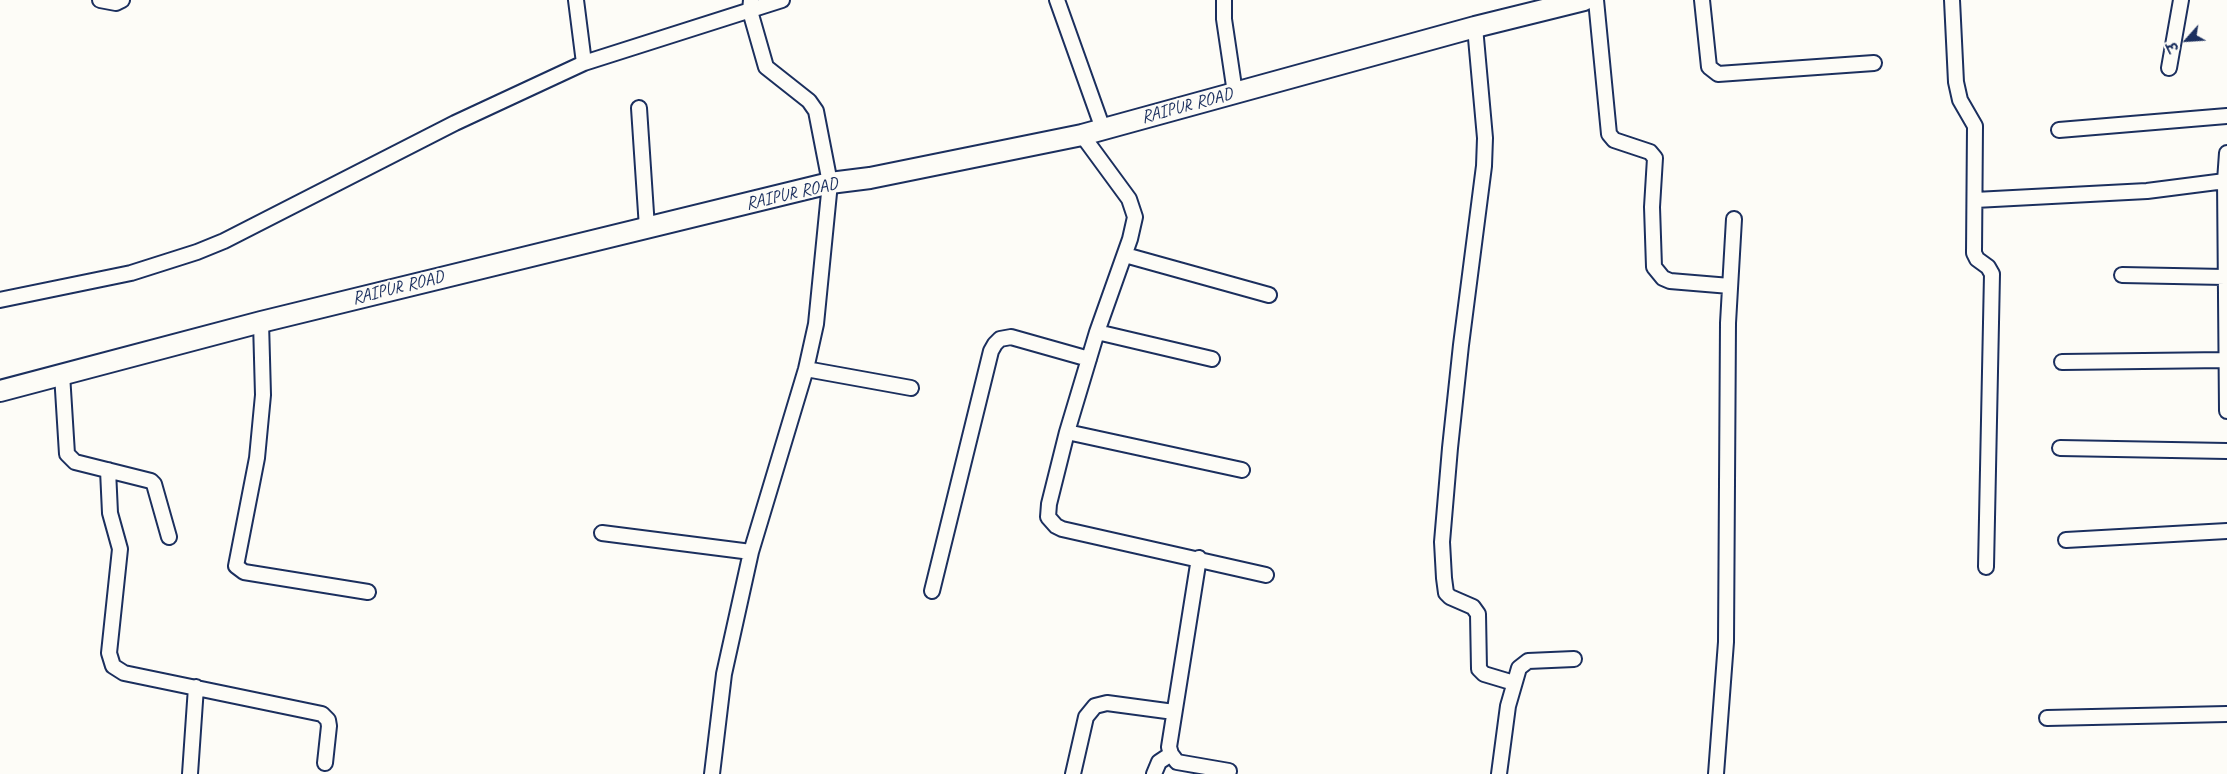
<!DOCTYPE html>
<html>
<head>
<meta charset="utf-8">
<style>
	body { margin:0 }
	#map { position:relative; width:2227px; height:774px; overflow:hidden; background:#fdfcf7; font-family:Caveat,"Playpen Sans Deva",sans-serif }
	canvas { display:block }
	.north { position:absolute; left:2162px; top:15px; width:50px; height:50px; -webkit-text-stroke:4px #fdfcf7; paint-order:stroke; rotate:244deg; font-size:14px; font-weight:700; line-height:20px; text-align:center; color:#1b2f5e }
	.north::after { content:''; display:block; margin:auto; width:18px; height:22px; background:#1b2f5e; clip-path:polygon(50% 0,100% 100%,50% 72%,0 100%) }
</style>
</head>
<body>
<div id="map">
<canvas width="2227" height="774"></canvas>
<div class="north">उ</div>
</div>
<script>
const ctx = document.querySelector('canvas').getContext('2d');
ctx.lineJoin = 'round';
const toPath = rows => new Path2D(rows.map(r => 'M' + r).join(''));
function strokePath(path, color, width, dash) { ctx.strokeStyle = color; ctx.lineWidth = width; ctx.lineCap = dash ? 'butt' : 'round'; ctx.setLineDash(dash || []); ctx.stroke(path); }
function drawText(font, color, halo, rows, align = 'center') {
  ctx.font = font + ' Caveat,sans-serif'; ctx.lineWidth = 4; ctx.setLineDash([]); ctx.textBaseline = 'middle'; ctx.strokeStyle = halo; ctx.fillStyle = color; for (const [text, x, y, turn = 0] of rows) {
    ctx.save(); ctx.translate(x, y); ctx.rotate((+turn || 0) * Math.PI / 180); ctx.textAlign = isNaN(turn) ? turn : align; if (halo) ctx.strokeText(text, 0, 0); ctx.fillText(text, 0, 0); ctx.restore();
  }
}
const street = toPath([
	[100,0,116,3,122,0],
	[576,0,584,63],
	[1057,0,1103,129],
	[1224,0,1224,19,1235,93],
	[1596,0,1609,134,1614,140,1650,152,1655,158,1652,207,1654,267,1663,278,1670,281,1730,286],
	[1702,0,1709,67,1718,74,1874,63],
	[1952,0,1956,82,1960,100,1975,126,1974,253,1977,259,1988,267,1992,274,1986,567],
	[1475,27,1485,138,1484,166,1461,345,1450,448,1442,542,1444,578,1446,593,1450,597,1473,607,1478,614,1479,669,1484,674,1514,683],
	[2169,68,2181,0],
	[639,108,647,228],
	[2059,130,2227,116],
	[1082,135,1129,199,1135,217,1130,239,1097,332,1067,432,1049,504,1048,517,1056,526,1062,529,1266,575],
	[2227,153,2225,181,2227,411],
	[1975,200,2147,191,2225,181],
	[1125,255,1269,295],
	[2122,275,2225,277],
	[0,300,131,273,197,252,224,241,455,123,584,63,782,0],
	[261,322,263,395,257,458,236,566,244,572,368,592],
	[1097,332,1212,359],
	[2062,362,2225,360],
	[806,369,911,388],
	[62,374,67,454,75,462,151,481,154,484,169,537],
	[1067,432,1242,470],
	[2060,448,2227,451],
	[108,470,110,513,120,549,109,653,113,666,124,673,322,714,328,720,329,726,325,763],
	[602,533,751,552],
	[2066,540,2227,531],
	[1199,558,1169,747,1171,754,1177,762,1229,771],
	[932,591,991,351,995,344,1000,339,1011,337,1089,359],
	[2047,718,2227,714],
	[190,774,196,687],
	[712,774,724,674,751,552,806,369,816,324,830,183,816,111,809,101,766,67,750,11,751,0],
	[1073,774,1086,717,1095,706,1107,703,1174,712],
	[1154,774,1159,762,1171,754],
	[1499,774,1508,706,1519,668,1528,661,1574,659],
	[1716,774,1726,642,1728,323,1734,219]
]);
const secondary = toPath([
	[0,391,261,322,830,183,870,178,1082,135,1475,27,1584,0]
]);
const streetNames = [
	["RAIPUR ROAD",1187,106,-15],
	["RAIPUR ROAD",792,194,-13],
	["RAIPUR ROAD",398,288,-14]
];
strokePath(street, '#1b2f5e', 18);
strokePath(secondary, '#1b2f5e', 24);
strokePath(street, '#fdfcf7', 14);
strokePath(secondary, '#fdfcf7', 20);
drawText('18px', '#1b2f5e', '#fdfcf7', streetNames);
</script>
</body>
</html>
